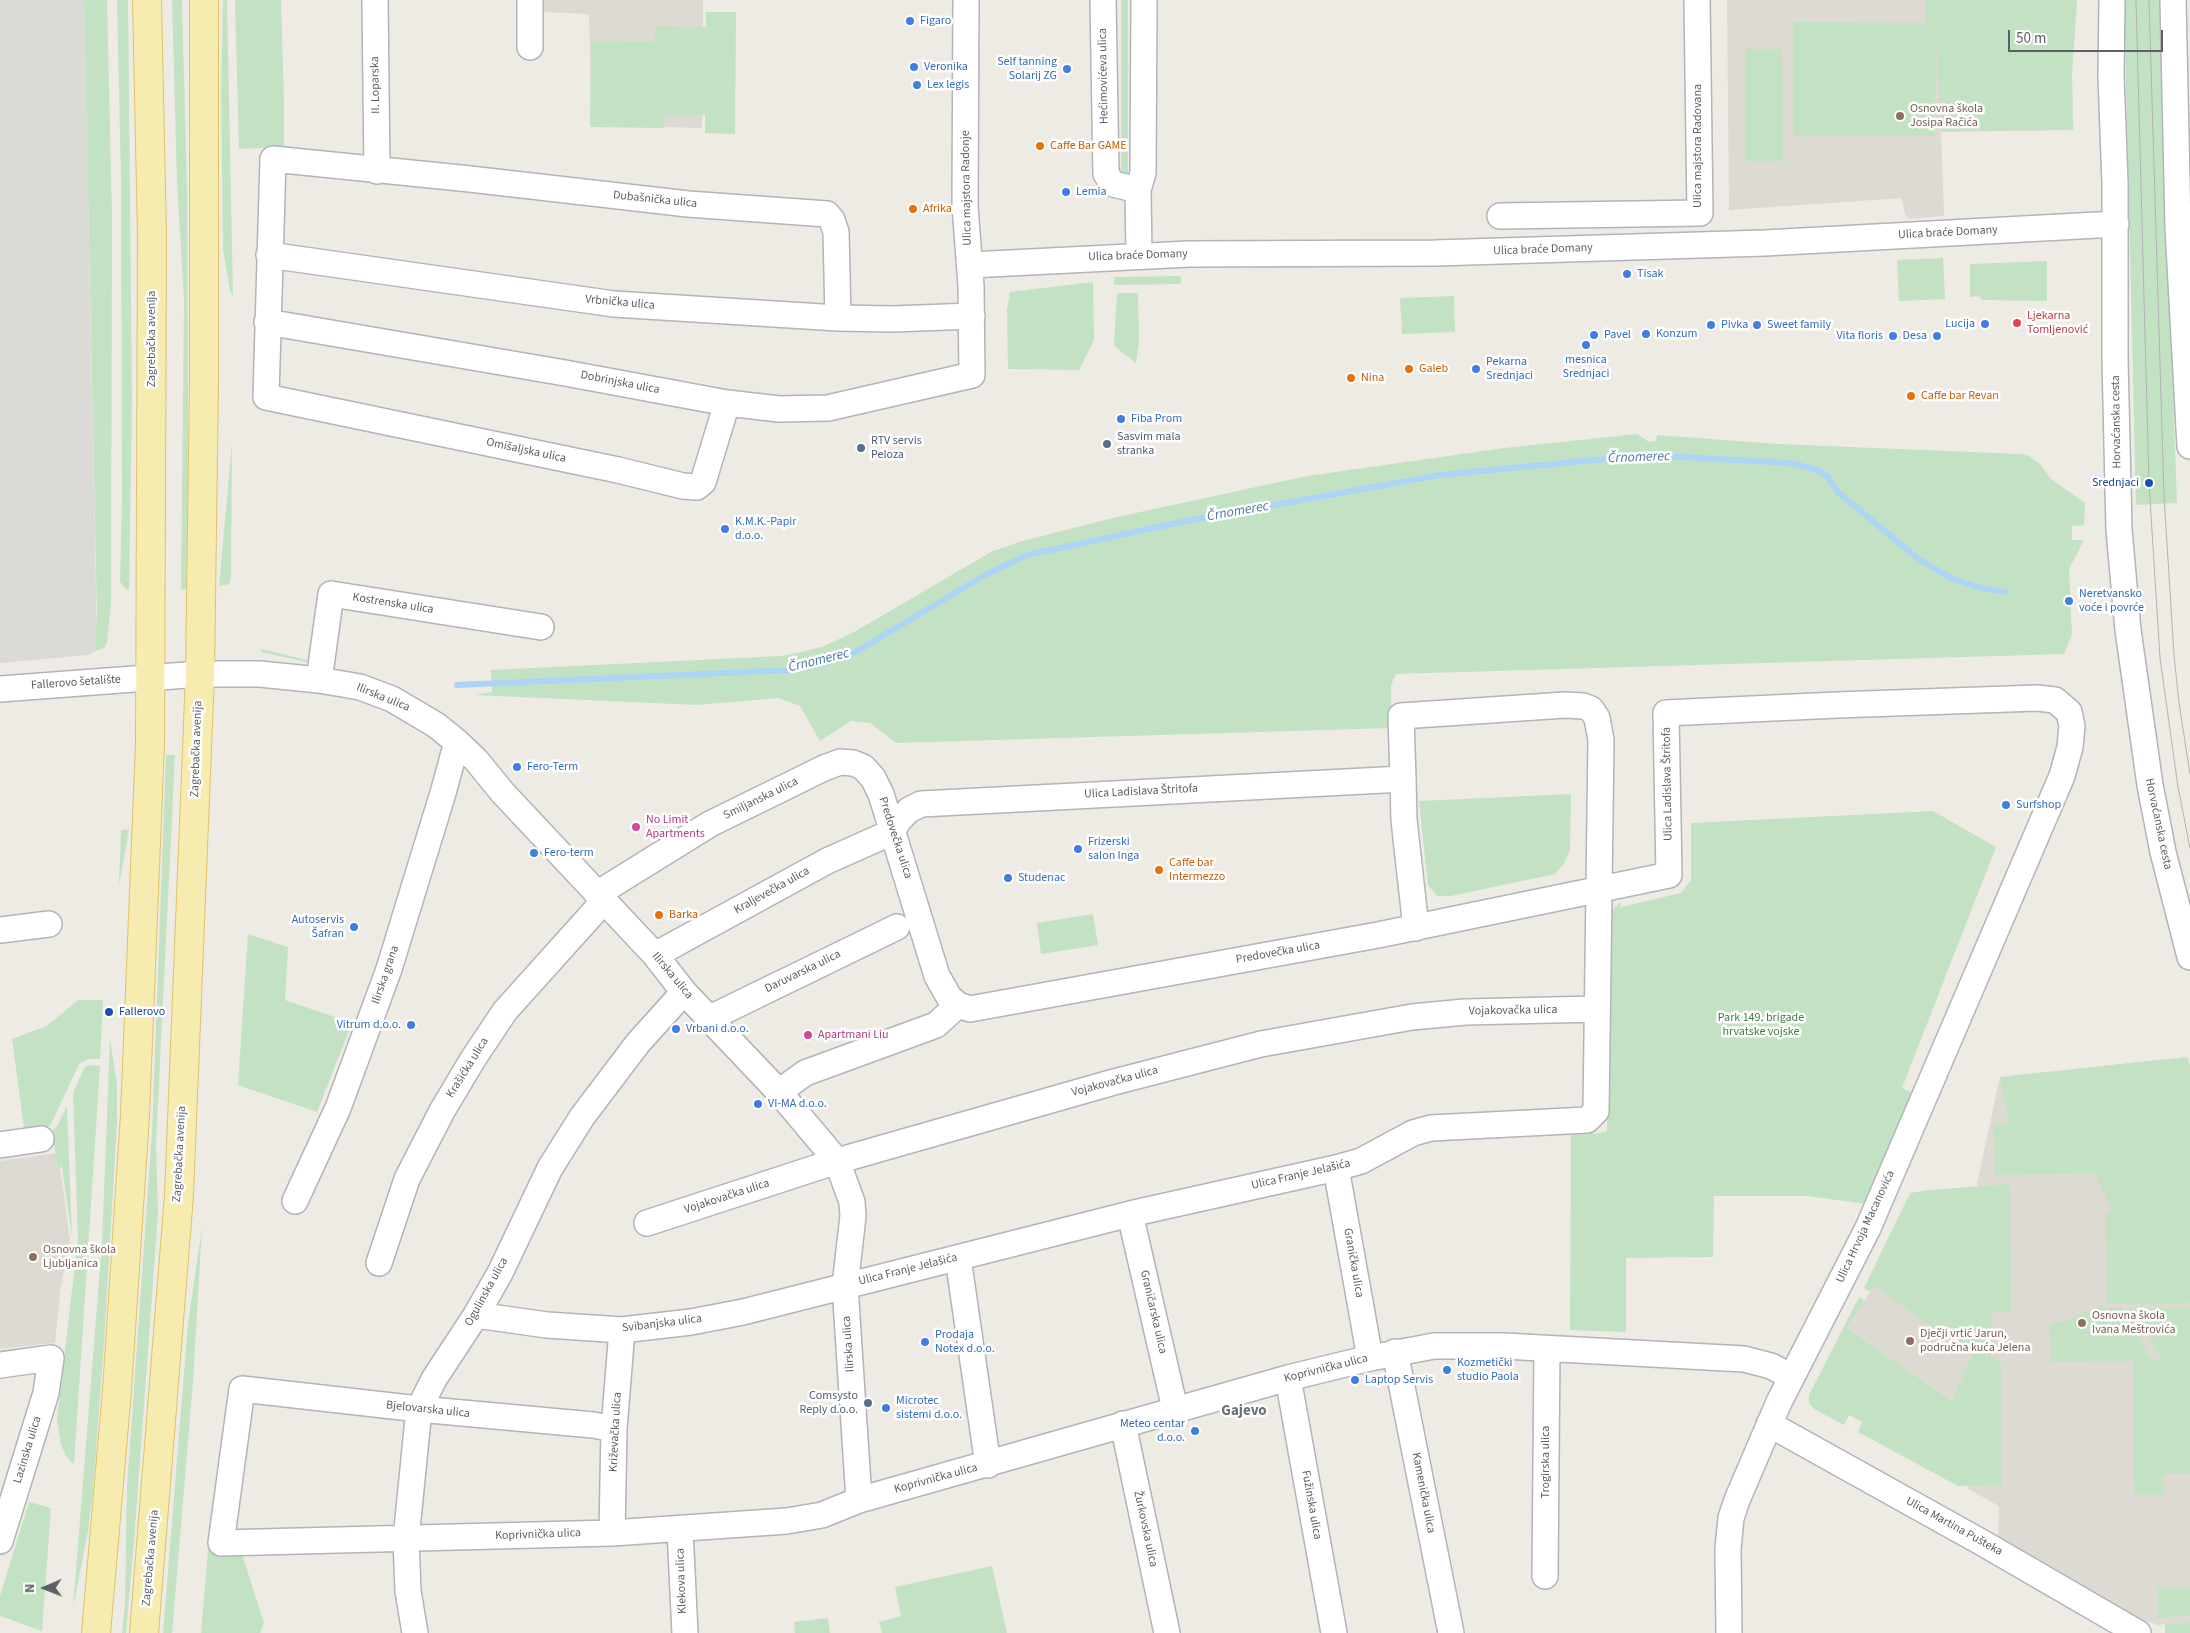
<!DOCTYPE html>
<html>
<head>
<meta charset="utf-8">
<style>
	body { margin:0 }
	#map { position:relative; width:2190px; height:1633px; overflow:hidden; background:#edebe4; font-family:"Source Sans 3",sans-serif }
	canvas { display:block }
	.north { position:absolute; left:20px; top:1563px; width:50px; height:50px; -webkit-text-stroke:4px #fff; paint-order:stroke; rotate:269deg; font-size:14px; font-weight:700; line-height:20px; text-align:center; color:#5c5f63 }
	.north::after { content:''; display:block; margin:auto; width:18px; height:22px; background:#5c5f63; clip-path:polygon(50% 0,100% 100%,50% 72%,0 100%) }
	.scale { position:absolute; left:2008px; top:30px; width:155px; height:22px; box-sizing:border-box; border:2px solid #5c5f63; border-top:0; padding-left:6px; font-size:15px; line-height:18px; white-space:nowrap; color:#5c5f63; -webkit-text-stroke:4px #fff; paint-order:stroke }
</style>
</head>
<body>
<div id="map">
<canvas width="2190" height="1633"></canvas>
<div class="north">N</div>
<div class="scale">50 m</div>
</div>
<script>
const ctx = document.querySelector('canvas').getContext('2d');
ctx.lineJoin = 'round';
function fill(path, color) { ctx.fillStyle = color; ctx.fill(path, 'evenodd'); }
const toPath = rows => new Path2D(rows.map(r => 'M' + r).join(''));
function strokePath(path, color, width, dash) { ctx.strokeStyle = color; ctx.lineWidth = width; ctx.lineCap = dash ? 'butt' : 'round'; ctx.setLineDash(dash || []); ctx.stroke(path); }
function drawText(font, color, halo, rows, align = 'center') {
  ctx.font = font + ' "Source Sans 3",sans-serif'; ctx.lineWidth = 5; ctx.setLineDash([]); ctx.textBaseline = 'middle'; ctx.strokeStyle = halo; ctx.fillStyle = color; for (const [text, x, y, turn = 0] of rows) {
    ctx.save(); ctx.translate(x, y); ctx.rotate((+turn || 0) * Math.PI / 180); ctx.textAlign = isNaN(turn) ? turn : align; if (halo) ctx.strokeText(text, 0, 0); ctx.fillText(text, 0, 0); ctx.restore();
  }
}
const industrial = toPath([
	[0,0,84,0,97,643,95,651,88,655,0,663]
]);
const education = toPath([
	[542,0,703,0,702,128,592,125,589,14,542,12],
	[1727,0,2077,0,2072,73,2073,130,1941,132,1944,216,1909,219,1905,215,1902,198,1729,210],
	[2187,1057,2190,1066,2190,1622,2158,1625,2130,1616,1998,1539,1999,1506,1968,1489,1973,1357,1952,1401,1847,1328,1874,1286,1973,1354,1977,1184,2000,1077],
	[56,1153,58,1167,60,1167,70,1239,60,1293,55,1343,0,1349,0,1161]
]);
const green = toPath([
	[84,0,107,0,112,218,111,605,107,642,104,648,95,651,97,615],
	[117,0,128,0,132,399,129,590,125,588,120,582,122,497,121,177],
	[172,0,182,0,187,190,189,589,181,589,184,300,177,181],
	[223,0,227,0,233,295,230,292,223,248,221,93],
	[235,0,281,0,284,101,284,147,239,149],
	[1121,0,1128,0,1128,177,1121,177],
	[1925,0,2077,0,2072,73,2073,130,1941,131,1936,37,1935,136,1794,136,1793,22,1925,23],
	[2124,0,2159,0,2177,503,2136,505],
	[706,12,736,12,735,134,705,133,705,115,665,115,664,128,590,127,591,41,655,42,655,26,706,27],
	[1745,49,1782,49,1783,161,1746,161],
	[1943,258,1945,299,1899,301,1897,260],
	[2047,261,2047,301,1982,300,1979,296,1970,297,1970,264],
	[1181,276,1181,284,1114,285,1114,277],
	[1093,282,1094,340,1079,370,1008,369,1007,310,1010,292],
	[1117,293,1138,293,1139,342,1136,363,1114,346],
	[1454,296,1455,332,1402,334,1400,298],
	[1637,434,1649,442,1656,441,1657,435,1778,444,2021,454,2029,456,2040,464,2051,479,2085,503,2084,525,2072,526,2072,540,2084,540,2069,569,2072,635,2064,654,1396,674,1391,685,1392,728,896,743,870,723,851,721,820,741,800,706,778,698,697,705,475,695,492,692,491,670,781,656,802,652,824,646,854,632,991,552,1022,541,1117,517,1307,476,1504,448],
	[232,443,231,577,229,584,219,586],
	[261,649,307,660,307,662,261,652],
	[166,755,175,755,156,1144,158,1213,134,1542,126,1633,122,1633,125,1604,127,1487,152,1132],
	[1571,794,1570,850,1564,864,1555,874,1451,896,1437,896,1428,885,1419,801],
	[1933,811,1996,847,1902,1088,1915,1094,1868,1204,1806,1196,1714,1196,1713,1257,1626,1258,1626,1332,1570,1330,1571,1131,1595,1134,1607,1131,1608,914,1620,902,1621,907,1681,893,1691,880,1691,823],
	[121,830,129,830,119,886],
	[1093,914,1098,945,1041,954,1037,923],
	[248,934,288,947,285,1000,352,1023,317,1112,238,1085],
	[78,1000,103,1000,100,1059,88,1059,79,1064,51,1124,41,1133,25,1135,12,1039,47,1026],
	[110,1039,117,1084,117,1124,104,1343,93,1490,88,1531,73,1608,102,1243],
	[2187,1057,2190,1066,2190,1303,2107,1304,2106,1213,2113,1212,2095,1173,1995,1175,1994,1125,2009,1124,2000,1077],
	[88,1065,100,1066,74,1464,66,1456,61,1445,57,1419,78,1239,73,1093,84,1068],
	[67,1106,72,1238,62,1167,58,1168,52,1132,59,1123],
	[2010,1184,2011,1311,1992,1312,1991,1357,1999,1362,2001,1366,2002,1485,1958,1486,1858,1432,1862,1422,1849,1415,1844,1425,1814,1409,1809,1403,1809,1395,1859,1297,1865,1300,1847,1328,1952,1401,1972,1355,1874,1286,1870,1292,1864,1288,1910,1193,1930,1190],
	[202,1227,193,1381,172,1633,163,1633,188,1324],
	[2103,1305,2104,1309,2123,1308,2151,1359,2160,1359,2159,1355,2134,1308,2190,1308,2190,1474,2163,1474,2164,1495,2134,1495,2133,1361,2051,1362,2050,1324,2067,1321],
	[29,1502,51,1508,42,1631,0,1616,0,1596],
	[240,1548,264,1623,260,1633,201,1633,208,1550],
	[992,1566,1007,1633,882,1633,879,1622,901,1616,895,1587],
	[2158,1588,2190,1588,2190,1615,2158,1618],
	[828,1618,830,1633,795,1633,794,1622],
	[2190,1622,2190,1633,2165,1633,2165,1624]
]);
const stream = toPath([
	[457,685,792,670,826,663,854,653,985,575,1027,555,1181,522,1440,475,1646,455,1791,463,1820,471,1828,477,1838,492,1917,558,1951,578,1977,587,2005,592]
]);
const minor = toPath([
	[375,0,377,171],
	[530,0,530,47],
	[1103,0,1106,174,1113,184,1138,190],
	[2112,0,2111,76,2115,183,2115,359,2119,530,2128,630,2150,785,2163,852,2190,957],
	[2173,0,2178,227,2190,446],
	[1500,216,1700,213,1697,0],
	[269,255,614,304,838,318,893,319,972,316],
	[1139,256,1138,190,1143,173,1144,0],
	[970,265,1189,254,1435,253,1765,243,2116,224],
	[267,322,565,373,727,403,779,409,828,408,972,375,971,286,965,206,966,0],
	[727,403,703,482,697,487,683,486,618,470,266,397,273,159,470,179,688,204,827,214,832,220,836,232,838,318],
	[319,680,331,594,541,627],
	[0,689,200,674,260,674,319,680,360,687,392,699,436,725,457,742,476,760,503,793,655,955,684,992,779,1092,837,1161,852,1202,853,1216,845,1286,859,1500],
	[597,894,710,824,824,768,840,762,853,763,863,767,873,778,881,794,937,976,949,997,958,1005],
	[0,930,49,924],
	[655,955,827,861,892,832,899,820,909,810,921,804,1403,779,1404,820,1416,928],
	[710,1018,897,927],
	[779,1092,805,1073,936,1025,958,1005,970,1009,1378,935,1669,875,1666,713,1837,705,2037,698,2055,700,2069,712,2072,726,2070,747,2062,776,1868,1228,1779,1402,1737,1500,1731,1518,1728,1549,1729,1633],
	[0,1145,41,1139],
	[1336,1168,1370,1358],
	[295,1201,338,1108,389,969,443,793,457,742],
	[1130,1214,1175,1409],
	[647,1223,837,1161,1114,1082,1261,1044,1412,1017,1465,1012,1596,1009],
	[958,1258,988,1465],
	[379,1263,407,1179,442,1111,473,1059,505,1011,603,902],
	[476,1315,547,1325,622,1330,691,1322,743,1312,1130,1214,1336,1168,1361,1161,1413,1133,1431,1128,1587,1120,1596,1111,1601,740,1597,718,1591,709,1583,706,1565,705,1401,716,1403,779],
	[1395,1352,1451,1633],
	[0,1365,51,1358,46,1393,0,1541],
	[1288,1378,1334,1633],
	[1123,1424,1167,1633],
	[1769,1424,1981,1542,2138,1633],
	[614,1429,593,1425,419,1409,242,1389,221,1543,612,1533,787,1521,822,1515,859,1500,1288,1378,1370,1358,1434,1346,1504,1346,1744,1359,1771,1366,1792,1377],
	[680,1530,685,1633],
	[612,1533,614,1429,622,1330],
	[1545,1576,1547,1349],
	[415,1633,408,1591,406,1539,419,1409,434,1379,476,1315,500,1273,550,1168,582,1117,638,1043,684,992]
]);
const major = toPath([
	[96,1633,117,1390,135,1115,150,743,152,236,147,0],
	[144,1633,179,1195,200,674,204,382,204,0]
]);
const tram = toPath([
	[2136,0,2149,483,2160,658,2178,787,2190,848],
	[2149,0,2164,496,2174,655,2179,703,2190,774]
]);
const markers = [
	[910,21,5,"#3f7fe0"],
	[914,67,5,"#3f7fe0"],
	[1067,69,5,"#3f7fe0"],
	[917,85,5,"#3f7fe0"],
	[1900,116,5,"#8d6e63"],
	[1040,146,5,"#e8710a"],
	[1066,192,5,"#3f7fe0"],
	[913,209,5,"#e8710a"],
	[1627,274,5,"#3f7fe0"],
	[2017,323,5,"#e0444e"],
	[1985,324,5,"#3f7fe0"],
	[1711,325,5,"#3f7fe0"],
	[1757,325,5,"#3f7fe0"],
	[1646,334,5,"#3f7fe0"],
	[1594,335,5,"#3f7fe0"],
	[1893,336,5,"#3f7fe0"],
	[1937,336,5,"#3f7fe0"],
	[1586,345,5,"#3f7fe0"],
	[1409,369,5,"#e8710a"],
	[1476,369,5,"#3f7fe0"],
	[1351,378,5,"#e8710a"],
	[1911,396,5,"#e8710a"],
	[1121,419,5,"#3f7fe0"],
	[1107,444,5,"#5c6f8a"],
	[861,448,5,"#5c6f8a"],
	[2149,483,5,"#1a4fb4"],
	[725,529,5,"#3f7fe0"],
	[2069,601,5,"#3f7fe0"],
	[517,767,5,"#3f7fe0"],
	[2006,805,5,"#3f7fe0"],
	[636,827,5,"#d1479c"],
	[1078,849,5,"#3f7fe0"],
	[534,853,5,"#3f7fe0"],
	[1159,870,5,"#e8710a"],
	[1008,878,5,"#3f7fe0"],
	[659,915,5,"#e8710a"],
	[354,927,5,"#3f7fe0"],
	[109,1012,5,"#1a4fb4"],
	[411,1025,5,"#3f7fe0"],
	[676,1029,5,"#3f7fe0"],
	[808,1035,5,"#d1479c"],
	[758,1104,5,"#3f7fe0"],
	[33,1257,5,"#8d6e63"],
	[2082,1323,5,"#8d6e63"],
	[1910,1341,5,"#8d6e63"],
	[925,1342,5,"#3f7fe0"],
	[1447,1370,5,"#3f7fe0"],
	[1355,1380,5,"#3f7fe0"],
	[868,1403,5,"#5c6f8a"],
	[886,1408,5,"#3f7fe0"],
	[1195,1431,5,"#3f7fe0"]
];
const shopNames = [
	["Figaro",920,21],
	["Self tanning",1057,62,"right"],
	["Solarij ZG",1057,76,"right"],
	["Veronika",924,67],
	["Lex legis",927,85],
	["Lemia",1076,192],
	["Tisak",1637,274],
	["Lucija",1975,324,"right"],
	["Pivka",1721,325],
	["Sweet family",1767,325],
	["Konzum",1656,334],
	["Pavel",1604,335],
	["Vita floris",1883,336,"right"],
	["Desa",1927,336,"right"],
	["mesnica",1586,360,"center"],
	["Srednjaci",1586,374,"center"],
	["Pekarna",1486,362],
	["Srednjaci",1486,376],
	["Fiba Prom",1131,419],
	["K.M.K.-Papir",735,522],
	["d.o.o.",735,536],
	["Neretvansko",2079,594],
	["voće i povrće",2079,608],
	["Fero-Term",527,767],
	["Surfshop",2016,805],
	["Frizerski",1088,842],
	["salon Inga",1088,856],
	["Fero-term",544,853],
	["Studenac",1018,878],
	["Autoservis",344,920,"right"],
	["Šafran",344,934,"right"],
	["Vitrum d.o.o.",401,1025,"right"],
	["Vrbani d.o.o.",686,1029],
	["VI-MA d.o.o.",768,1104],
	["Prodaja",935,1335],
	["Notex d.o.o.",935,1349],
	["Kozmetički",1457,1363],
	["studio Paola",1457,1377],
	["Laptop Servis",1365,1380],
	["Microtec",896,1401],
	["sistemi d.o.o.",896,1415],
	["Meteo centar",1185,1424,"right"],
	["d.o.o.",1185,1438,"right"]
];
const streetNames = [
	["Hećimovićeva ulica",1104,76,-91],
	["II. Loparska",376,85,-91],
	["Ulica majstora Radovana",1698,146,-90],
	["Ulica majstora Radonje",967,188,-91],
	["Dubašnička ulica",655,200,6],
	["Ulica braće Domany",1948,233,-3],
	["Ulica braće Domany",1543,250,-2],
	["Ulica braće Domany",1138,256,-2],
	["Vrbnička ulica",620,303,5],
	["Zagrebačka avenija",152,339,-90],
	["Dobrinjska ulica",620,383,11],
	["Horvaćanska cesta",2117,422,-91],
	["Omišaljska ulica",526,451,12],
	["Kostrenska ulica",393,604,9],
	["Fallerovo šetalište",76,683,-4],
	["Ilirska ulica",383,698,22],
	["Zagrebačka avenija",197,749,-88],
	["Ulica Ladislava Štritofa",1668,784,-91],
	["Ulica Ladislava Štritofa",1141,792,-3],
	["Smiljanska ulica",761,799,-26],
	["Horvaćanska cesta",2158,824,78],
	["Predovečka ulica",895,838,72],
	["Kraljevečka ulica",772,891,-29],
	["Predovečka ulica",1278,953,-10],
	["Daruvarska ulica",803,972,-26],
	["Ilirska grana",386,975,-71],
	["Ilirska ulica",672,976,50],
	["Vojakovačka ulica",1513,1011,-1],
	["Krašićka ulica",468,1068,-58],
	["Vojakovačka ulica",1115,1082,-15],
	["Zagrebačka avenija",180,1154,-87],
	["Ulica Franje Jelašića",1301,1175,-13],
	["Vojakovačka ulica",727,1197,-18],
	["Ulica Hrvoja Macanovića",1866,1227,-65],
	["Granička ulica",1353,1263,80],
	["Ulica Franje Jelašića",908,1270,-14],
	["Ogulinska ulica",487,1292,-61],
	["Graničarska ulica",1153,1312,77],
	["Svibanjska ulica",662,1324,-7],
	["Ilirska ulica",849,1344,-94],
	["Koprivnička ulica",1326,1369,-14],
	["Bjelovarska ulica",428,1410,6],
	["Križevačka ulica",616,1432,-87],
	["Lazinska ulica",28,1450,-73],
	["Trogirska ulica",1546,1462,-90],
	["Koprivnička ulica",936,1479,-15],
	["Kamenička ulica",1423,1493,79],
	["Fužinska ulica",1311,1505,80],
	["Ulica Martina Pušteka",1954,1527,29],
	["Žurkovska ulica",1145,1529,78],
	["Koprivnička ulica",538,1535,-2],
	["Zagrebačka avenija",151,1558,-85],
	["Klekova ulica",682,1581,-92]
];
const educationNames = [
	["Osnovna škola",1910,109],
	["Josipa Račića",1910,123],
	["Osnovna škola",43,1250],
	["Ljubljanica",43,1264],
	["Osnovna škola",2092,1316],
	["Ivana Meštrovića",2092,1330],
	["Dječji vrtić Jarun,",1920,1334],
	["područna kuća Jelena",1920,1348]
];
const foodNames = [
	["Caffe Bar GAME",1050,146],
	["Afrika",923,209],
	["Galeb",1419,369],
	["Nina",1361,378],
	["Caffe bar Revan",1921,396],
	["Caffe bar",1169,863],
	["Intermezzo",1169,877],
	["Barka",669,915]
];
const healthNames = [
	["Ljekarna",2027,316],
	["Tomljenović",2027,330]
];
const serviceNames = [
	["Sasvim mala",1117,437],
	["stranka",1117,451],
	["RTV servis",871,441],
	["Peloza",871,455],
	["Comsysto",858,1396,"right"],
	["Reply d.o.o.",858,1410,"right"]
];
const transitNames = [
	["Srednjaci",2139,483],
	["Fallerovo",119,1012,"left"]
];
const hotelNames = [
	["No Limit",646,820],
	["Apartments",646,834],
	["Apartmani Liu",818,1035]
];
const parkNames = [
	["Park 149. brigade",1761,1018],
	["hrvatske vojske",1761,1032]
];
const waterNames = [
	["Črnomerec",1639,458,-2],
	["Črnomerec",1238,512,-10],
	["Črnomerec",819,661,-14]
];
const quarterNames = [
	["Gajevo",1244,1412]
];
fill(industrial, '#dcdad6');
fill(education, '#dddad3');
fill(green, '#c3e2c4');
strokePath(stream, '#acd4f5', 6);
strokePath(minor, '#b1b4b8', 28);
strokePath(major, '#e1c269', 30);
strokePath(minor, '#fff', 25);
strokePath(major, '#f6ecb0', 28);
strokePath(tram, '#b2b3b3', 1);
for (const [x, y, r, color] of markers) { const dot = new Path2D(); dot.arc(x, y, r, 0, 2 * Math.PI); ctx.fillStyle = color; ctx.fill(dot); strokePath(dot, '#fff', 2); }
drawText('12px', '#366cbe', '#fff', shopNames, 'left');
drawText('12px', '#5c5f63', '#fff', streetNames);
drawText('12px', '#785e54', '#fff', educationNames, 'left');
drawText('12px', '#c56008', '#fff', foodNames, 'left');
drawText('12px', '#be3a42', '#fff', healthNames, 'left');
drawText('12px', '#4e5e75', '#fff', serviceNames, 'left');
drawText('12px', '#164399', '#fff', transitNames, 'right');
drawText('12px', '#b23c85', '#fff', hotelNames, 'left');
drawText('12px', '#3e8043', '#fff', parkNames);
drawText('italic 14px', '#4b75a6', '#fff', waterNames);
drawText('bold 15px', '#6d7175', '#fff', quarterNames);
</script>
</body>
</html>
